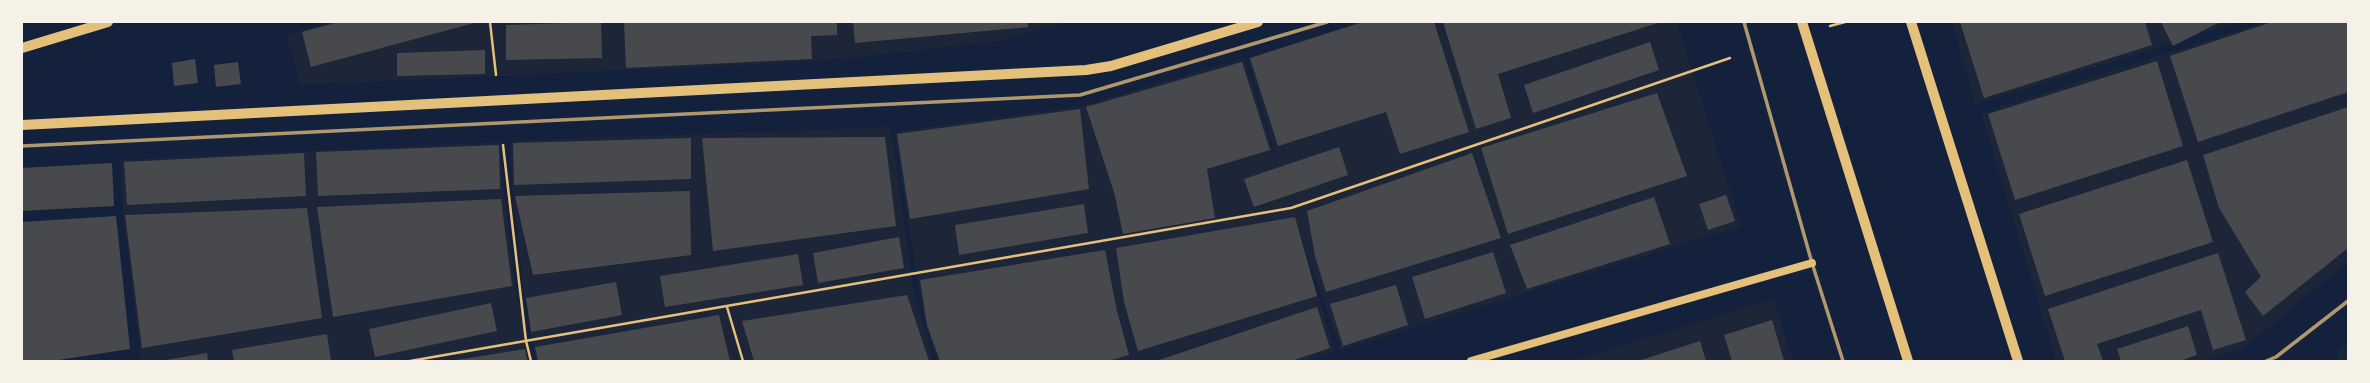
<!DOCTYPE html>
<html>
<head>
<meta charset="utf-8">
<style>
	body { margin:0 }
	#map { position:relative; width:2370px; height:383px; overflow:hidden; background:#14213d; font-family:Spectral,serif }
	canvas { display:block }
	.frame { position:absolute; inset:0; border:23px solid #f6f1e7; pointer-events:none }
</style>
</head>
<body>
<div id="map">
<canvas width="2370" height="383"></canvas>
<div class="frame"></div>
</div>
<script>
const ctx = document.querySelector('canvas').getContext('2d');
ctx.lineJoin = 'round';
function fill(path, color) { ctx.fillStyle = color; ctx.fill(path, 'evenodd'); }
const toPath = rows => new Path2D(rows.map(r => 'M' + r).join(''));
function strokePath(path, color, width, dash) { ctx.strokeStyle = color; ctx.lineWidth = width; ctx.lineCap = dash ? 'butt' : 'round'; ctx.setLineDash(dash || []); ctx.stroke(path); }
const green = toPath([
	[332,22,1067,22,999,41,823,61,300,85,286,35],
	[1359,22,1677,22,1741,226,1341,350,1296,223,1335,351,1305,361,938,361,925,325,894,132,1081,106,1244,58,1283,183,1248,58],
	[1952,22,2240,22,1975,104],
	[2265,22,2348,22,2348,262,2244,348,2202,361,2056,361,1981,113],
	[891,127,913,288,933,361,536,361,524,294,512,185,510,141],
	[499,142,515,288,531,361,141,361,123,210,121,160],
	[1774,299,1793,361,1572,361],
	[2348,344,2348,361,2337,361,2337,350]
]);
const building = toPath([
	[339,22,478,22,311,67,302,32],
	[601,22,602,58,506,60,506,25],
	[624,22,837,22,837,35,811,36,812,59,626,68],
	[853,22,1028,22,1028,27,855,43],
	[1363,22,1434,22,1469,132,1400,154,1386,112,1278,146,1250,58],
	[1443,22,1661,22,1498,74,1511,118,1476,129],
	[1960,22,2145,22,2152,45,1984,98],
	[2161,22,2220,22,2173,46],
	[2272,22,2348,22,2348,92,2198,142,2170,56],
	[1650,42,1659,70,1533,113,1524,85],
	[485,50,485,74,397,76,397,53],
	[195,59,198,83,174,86,172,63],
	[2157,61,2183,146,2015,200,1988,114],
	[238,62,241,84,216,87,214,65],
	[1242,62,1270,150,1207,169,1215,218,1123,234,1114,192,1086,107],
	[1657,93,1687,176,1508,234,1481,148],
	[2348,107,2348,248,2263,316,2245,292,2261,277,2219,208,2203,155],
	[1080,109,1089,189,910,219,897,134],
	[885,137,896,226,713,251,702,138],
	[691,138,691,179,514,185,513,143],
	[499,145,500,189,318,196,316,152],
	[1339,147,1348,175,1254,207,1244,179],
	[304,153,306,196,127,205,124,162],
	[1472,153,1501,238,1326,292,1315,256,1307,211],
	[2187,160,2213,242,2045,296,2019,214],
	[112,163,114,206,22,211,22,168],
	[690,191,691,255,533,275,515,196],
	[1726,195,1735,221,1708,230,1699,204],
	[1654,197,1670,244,1527,289,1510,245],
	[501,199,512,286,333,317,317,207],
	[1084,204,1088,233,959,255,955,225],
	[307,208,322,318,142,348,125,215],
	[116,216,130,349,52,361,22,361,22,222],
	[1295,217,1317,296,1138,351,1124,302,1116,248],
	[899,237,904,268,818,283,813,253],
	[1105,250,1117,311,1129,355,1108,361,940,361,927,325,920,280],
	[1493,252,1506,293,1425,319,1412,277],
	[2218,253,2246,340,2213,350,2201,310,2097,344,2103,361,2065,361,2048,309],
	[798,254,803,285,665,307,660,276],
	[616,282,622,315,531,332,526,298],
	[1396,285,1408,325,1343,346,1330,304],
	[907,295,929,361,754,361,742,321],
	[491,303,497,331,375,357,369,329],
	[1317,307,1330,348,1291,361,1156,361],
	[719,315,730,361,538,361,535,347],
	[1772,320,1784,361,1732,361,1724,335],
	[2188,326,2197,355,2180,361,2121,361,2117,349],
	[327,334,331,361,234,361,232,350],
	[1700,341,1706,361,1638,361],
	[525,349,527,361,457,361,457,360],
	[207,353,208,361,166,361,166,360]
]);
const path = toPath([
	[490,22,496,75],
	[1830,26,1845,22],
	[503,145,526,341,531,361],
	[727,307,743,361],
	[410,361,1291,208,1730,58]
]);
const pedestrian = toPath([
	[1744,22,1812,263,1843,361],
	[22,146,1080,95,1327,22],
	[2266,361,2276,357,2348,301]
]);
const secondary = toPath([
	[1471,361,1812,263]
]);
const primary = toPath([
	[1802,22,1908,361],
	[1911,22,2018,361],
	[22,48,108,22],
	[22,125,1086,70,1111,66,1258,22]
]);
fill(green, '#1d2539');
fill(building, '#48494c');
strokePath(path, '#e5c07b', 2.5);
strokePath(pedestrian, '#b1986c', 3.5);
strokePath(secondary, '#e5c07b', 8);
strokePath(primary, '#e5c07b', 10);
</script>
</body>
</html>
